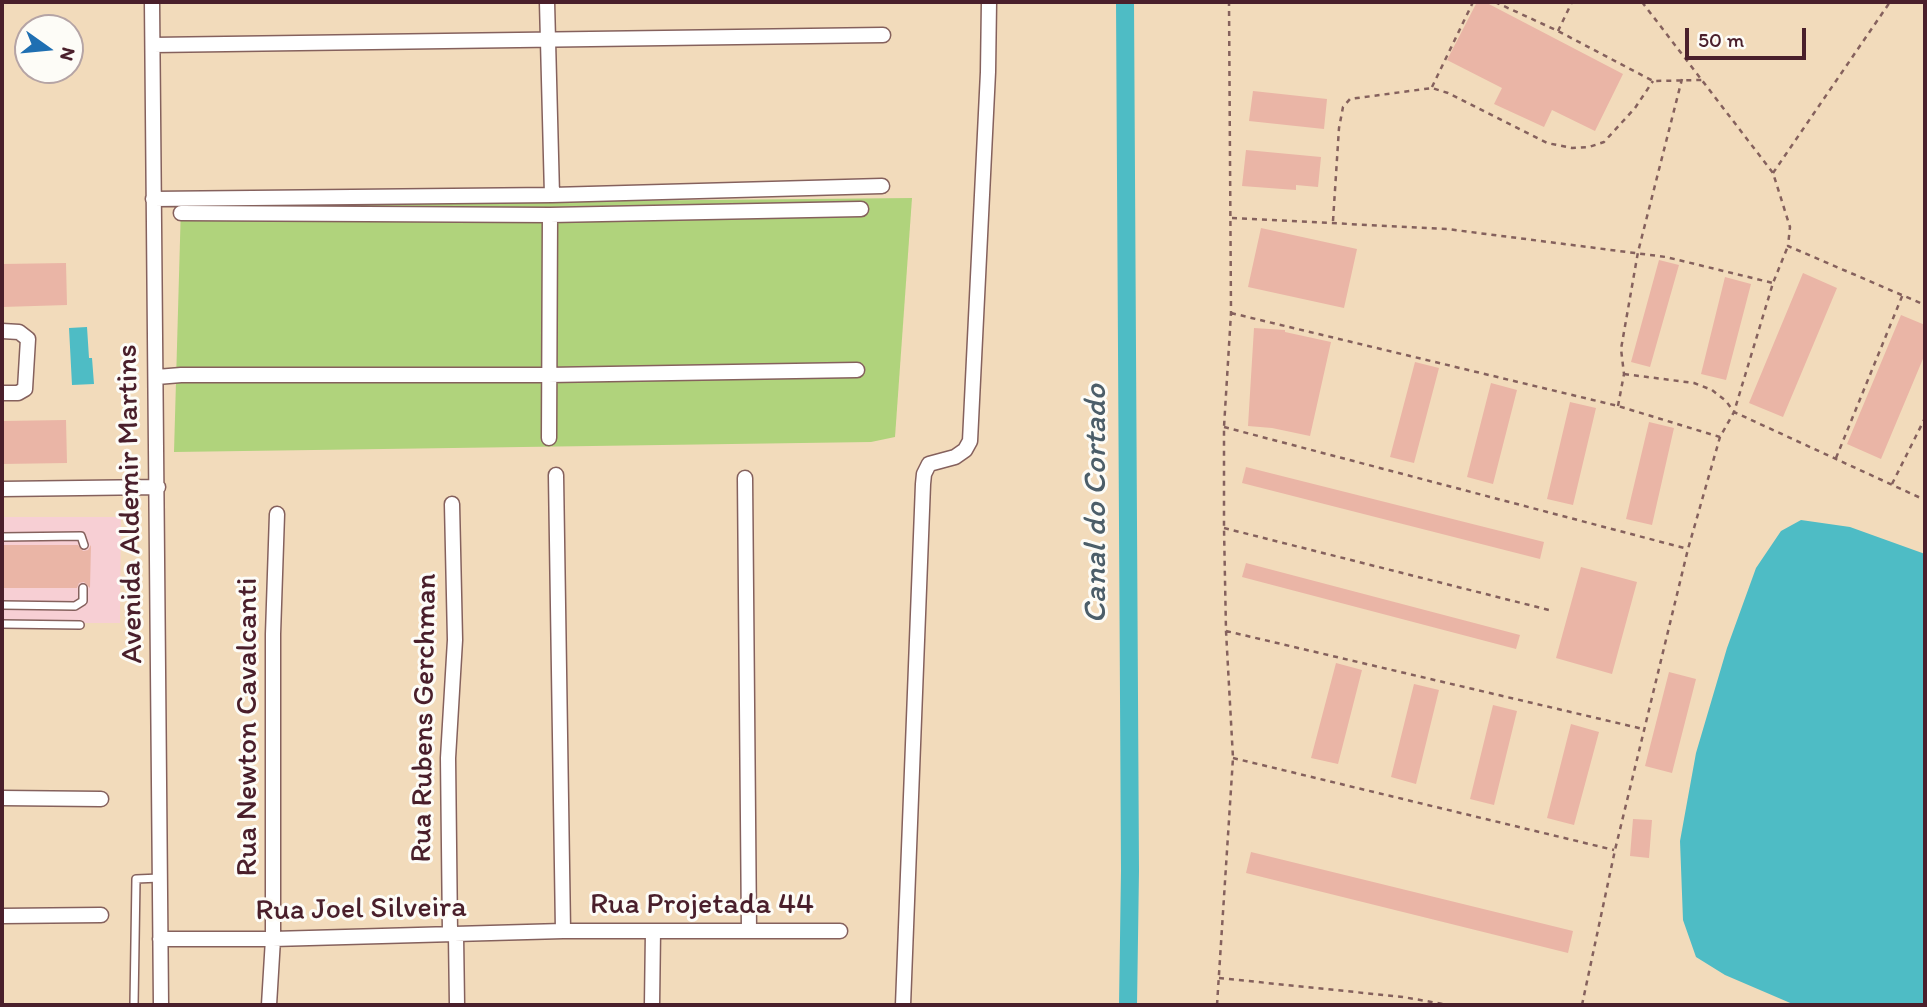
<!DOCTYPE html>
<html>
<head>
<meta charset="utf-8">
<style>
	body { margin:0 }
	#map { position:relative; width:1927px; height:1007px; overflow:hidden; background:#f2dbbb; font-family:Itim,sans-serif }
	canvas { display:block }
	.frame { position:absolute; inset:0; border:4px solid #4a1f2b; pointer-events:none }
	.north { position:absolute; left:14px; top:14px; width:70px; height:70px; box-sizing:border-box; background:#fdfcf7; border:2px solid #b5a4a5; border-radius:50%; rotate:105deg; font-size:19px; font-weight:700; line-height:28px; text-align:center; color:#4a1f2b }
	.north::after { content:''; display:block; margin:auto; width:24px; height:32px; background:#1f6fb2; clip-path:polygon(50% 0,100% 100%,50% 72%,0 100%) }
	.scale { position:absolute; left:1685px; top:28px; width:121px; height:32px; box-sizing:border-box; border:4px solid #4a1f2b; border-top:0; padding-left:9px; font-size:21px; line-height:24px; white-space:nowrap; color:#4a1f2b; -webkit-text-stroke:5px #fdfcf7; paint-order:stroke }
</style>
</head>
<body>
<div id="map">
<canvas width="1927" height="1007"></canvas>
<div class="frame"></div>
<div class="north">N</div>
<div class="scale">50 m</div>
</div>
<script>
const ctx = document.querySelector('canvas').getContext('2d');
ctx.lineJoin = 'round';
function fill(path, color) { ctx.fillStyle = color; ctx.fill(path, 'evenodd'); }
const toPath = rows => new Path2D(rows.map(r => 'M' + r).join(''));
function strokePath(path, color, width, dash) { ctx.strokeStyle = color; ctx.lineWidth = width; ctx.lineCap = dash ? 'butt' : 'round'; ctx.setLineDash(dash || []); ctx.stroke(path); }
function drawText(font, color, halo, rows, align = 'center') {
  ctx.font = font + ' Itim,sans-serif'; ctx.lineWidth = 6; ctx.setLineDash([]); ctx.textBaseline = 'middle'; ctx.strokeStyle = halo; ctx.fillStyle = color; for (const [text, x, y, turn = 0] of rows) {
    ctx.save(); ctx.translate(x, y); ctx.rotate((+turn || 0) * Math.PI / 180); ctx.textAlign = isNaN(turn) ? turn : align; if (halo) ctx.strokeText(text, 0, 0); ctx.fillText(text, 0, 0); ctx.restore();
  }
}
const built = toPath([
	[2,517,121,517,120,623,2,623]
]);
const green = toPath([
	[912,198,895,437,871,442,174,452,181,205]
]);
const water = toPath([
	[87,327,89,358,92,358,94,384,72,385,69,328],
	[1801,520,1850,527,1925,554,1925,1005,1795,1005,1725,975,1696,957,1683,920,1680,841,1696,753,1727,648,1756,568,1781,531]
]);
const canal = toPath([
	[1125,2,1130,871,1128,1005]
]);
const building = toPath([
	[1477,2,1485,2,1623,74,1595,131,1552,110,1544,127,1494,104,1502,88,1447,60],
	[1253,91,1327,99,1324,129,1249,121],
	[1246,150,1321,157,1318,187,1296,185,1296,190,1242,186],
	[1261,228,1357,249,1344,308,1248,287],
	[1659,260,1679,265,1650,367,1631,362],
	[66,263,67,305,2,307,2,264],
	[1803,273,1837,288,1783,417,1749,403],
	[1725,277,1751,284,1726,380,1701,374],
	[1901,315,1925,325,1925,354,1881,459,1847,444],
	[1254,328,1285,330,1285,332,1331,342,1310,436,1272,428,1248,426],
	[1415,362,1439,368,1414,463,1390,457],
	[1491,383,1517,390,1493,484,1467,477],
	[1570,402,1596,408,1573,505,1547,499],
	[66,420,67,463,2,464,2,421],
	[1649,422,1674,428,1652,525,1626,519],
	[1246,467,1544,542,1540,559,1242,483],
	[2,545,78,545,83,551,88,550,91,545,90,588,84,582,79,583,77,588,2,588],
	[1246,563,1520,635,1516,649,1242,577],
	[1581,567,1637,582,1612,674,1556,658],
	[1336,663,1362,670,1338,764,1311,758],
	[1669,672,1696,679,1672,773,1645,766],
	[1414,684,1439,690,1416,784,1391,777],
	[1493,705,1517,711,1494,805,1470,799],
	[1571,724,1599,732,1574,825,1547,818],
	[1633,819,1652,820,1649,858,1630,856],
	[1251,852,1573,931,1568,953,1246,873]
]);
const path = toPath([
	[1495,2,1558,31,1653,81,1702,80],
	[1642,2,1773,173,1790,227,1788,246,1925,305],
	[1558,31,1572,2],
	[1432,87,1473,2],
	[1773,173,1890,2],
	[1232,218,1447,229,1666,257,1773,283],
	[1333,221,1339,128,1343,107,1350,99,1432,88,1448,93,1547,143,1572,148,1589,147,1604,142,1635,108,1653,81],
	[1231,313,1618,406,1720,437],
	[1624,374,1694,383,1712,390,1726,401,1734,412,1925,500],
	[1618,406,1624,374,1621,349,1638,252,1682,79],
	[1224,427,1688,549],
	[1836,458,1903,294],
	[1892,484,1925,418],
	[1224,528,1549,610],
	[1226,631,1643,729],
	[1233,758,1614,850],
	[1219,978,1403,997,1449,1005],
	[1217,1005,1233,758,1226,631,1224,528,1224,427,1231,313,1229,2],
	[1582,1005,1615,850,1688,549,1720,437,1734,412,1773,283,1788,246]
]);
const lane = toPath([
	[2,537,81,536,84,545],
	[2,605,75,606,83,601,83,588],
	[2,624,80,625],
	[134,1005,136,879,160,878]
]);
const street = toPath([
	[152,2,161,1005],
	[547,2,552,195],
	[153,45,883,35],
	[153,199,552,195,882,186],
	[181,213,550,215,861,209],
	[2,331,19,332,28,339,25,389,18,393,2,393],
	[157,377,181,375,548,375,857,370],
	[549,438,550,215],
	[556,475,563,931],
	[745,478,749,931],
	[2,489,158,487],
	[2,798,101,799],
	[2,916,101,915],
	[450,933,448,758,455,640,452,504],
	[456,935,457,1005],
	[160,939,273,939,563,931,840,931],
	[269,1005,273,939,273,634,277,514],
	[652,1005,653,931],
	[903,1005,923,484,924,474,929,464,955,457,965,450,970,441,988,72,989,2]
]);
const streetNames = [
	["Avenida Aldemir Martins",131,504,-91],
	["Rua Rubens Gerchman",425,718,-89],
	["Rua Newton Cavalcanti",248,727,-90],
	["Rua Projetada 44",702,905],
	["Rua Joel Silveira",361,910,-1]
];
const waterNames = [
	["Canal do Cortado",1097,504,-90]
];
fill(built, '#f7cfd4');
fill(green, '#b0d37c');
fill(water, '#4ebcc5');
strokePath(canal, '#4ebcc5', 18);
fill(building, '#eab5a6');
strokePath(lane, '#85615d', 10);
strokePath(street, '#85615d', 17);
strokePath(path, '#85615d', 2.5, [5, 5]);
strokePath(lane, '#fff', 7);
strokePath(street, '#fff', 14);
drawText('30px', '#4a1f2b', '#fdfcf7', streetNames);
drawText('italic 32px', '#4c5e69', '#fdfcf7', waterNames);
</script>
</body>
</html>
